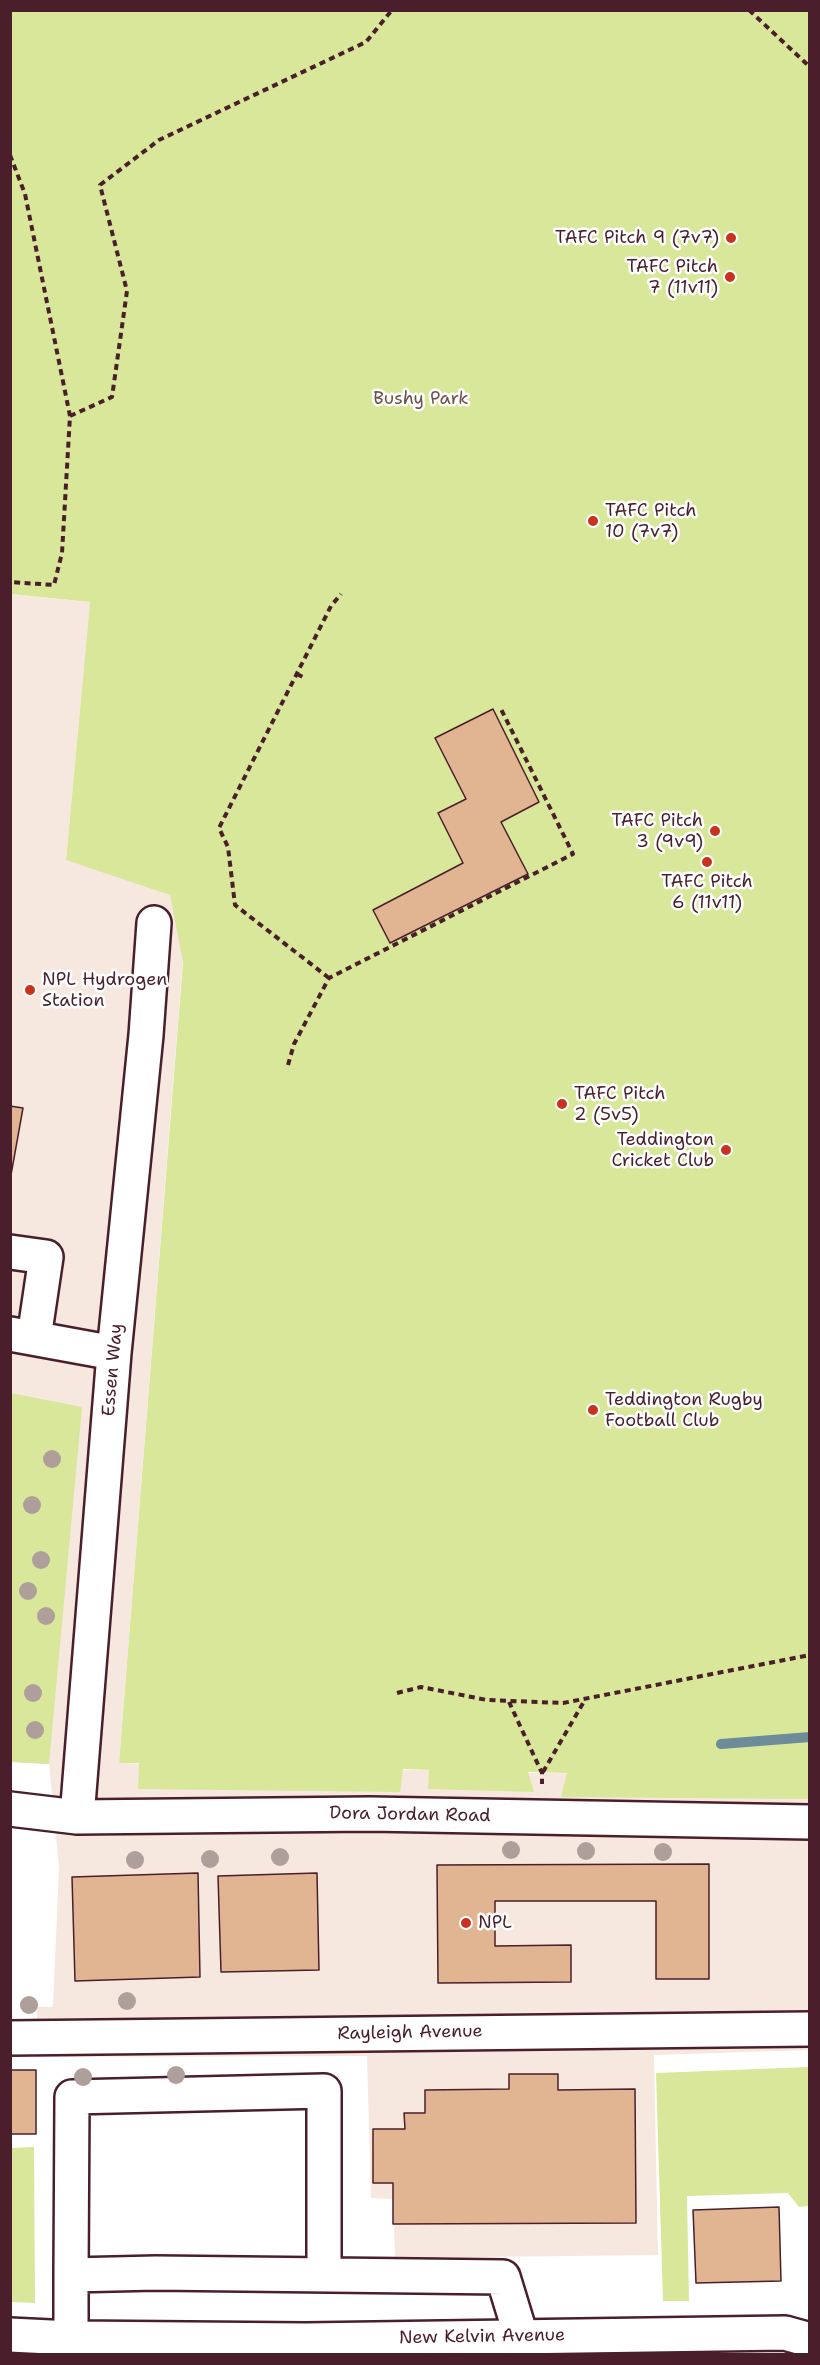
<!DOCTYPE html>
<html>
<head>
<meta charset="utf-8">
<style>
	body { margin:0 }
	#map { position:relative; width:820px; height:2365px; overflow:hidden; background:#fff; font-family:"Shantell Sans",sans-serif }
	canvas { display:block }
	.frame { position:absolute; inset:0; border:12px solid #4a1f2b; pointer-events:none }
</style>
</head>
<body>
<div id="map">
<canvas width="820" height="2365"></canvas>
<div class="frame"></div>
</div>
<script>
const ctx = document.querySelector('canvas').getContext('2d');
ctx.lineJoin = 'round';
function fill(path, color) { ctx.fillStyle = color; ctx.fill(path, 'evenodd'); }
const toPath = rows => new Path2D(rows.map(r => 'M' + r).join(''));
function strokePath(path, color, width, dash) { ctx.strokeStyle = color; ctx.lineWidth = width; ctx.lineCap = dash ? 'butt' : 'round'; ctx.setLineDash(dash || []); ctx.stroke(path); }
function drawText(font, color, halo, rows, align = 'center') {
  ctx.font = font + ' "Shantell Sans",sans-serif'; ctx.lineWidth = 5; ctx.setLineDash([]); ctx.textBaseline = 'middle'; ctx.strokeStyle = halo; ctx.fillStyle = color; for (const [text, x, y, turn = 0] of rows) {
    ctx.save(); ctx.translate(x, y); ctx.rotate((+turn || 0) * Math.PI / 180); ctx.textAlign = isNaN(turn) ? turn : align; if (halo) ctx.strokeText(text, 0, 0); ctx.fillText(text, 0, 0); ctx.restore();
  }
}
const built = toPath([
	[11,594,90,602,66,860,189,882,119,1763,542,1773,809,1776,809,2050,654,2055,658,2255,395,2258,393,2199,371,2198,367,2056,37,2057,37,2007,53,2007,59,1866,49,1764,11,1762]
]);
const green = toPath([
	[10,11,809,11,809,1799,561,1797,567,1773,528,1772,534,1792,428,1789,429,1770,403,1769,400,1792,138,1789,139,1763,119,1763,183,962,170,895,66,860,90,602,11,594],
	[11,1393,82,1407,49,1764,11,1762],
	[809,2067,809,2206,799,2207,788,2193,687,2196,689,2301,663,2301,656,2073],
	[34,2147,35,2303,11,2302,11,2148]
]);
const stream = toPath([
	[721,1744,810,1737]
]);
const building = toPath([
	[493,709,539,802,501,822,528,874,390,943,373,910,463,863,438,813,466,799,435,738,493,709],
	[10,1106,23,1108,11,1175,10,1175,10,1106],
	[709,1864,709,1979,656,1979,656,1901,495,1901,495,1946,571,1945,571,1982,438,1983,437,1865,709,1864],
	[198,1873,200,1977,75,1981,72,1877,198,1873],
	[317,1873,319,1970,221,1972,218,1876,317,1873],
	[10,2070,36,2070,36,2134,10,2134,10,2070],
	[509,2074,558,2074,558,2090,635,2089,636,2223,393,2224,393,2183,373,2183,373,2129,405,2129,404,2113,425,2113,425,2090,509,2089,509,2074],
	[779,2207,781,2281,696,2283,693,2210,779,2207]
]);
const path = toPath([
	[749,10,810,67],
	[10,155,25,194,70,416,62,553,54,585,10,582],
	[70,416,112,397,127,291,100,185,159,140,366,42,392,10],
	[297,674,305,678],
	[329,978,235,905,228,847,219,828,331,606,341,594],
	[288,1065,294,1044,329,978,573,854,501,709],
	[397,1693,421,1687,487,1700,563,1703,810,1655],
	[509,1702,542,1773,542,1784],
	[543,1772,586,1698]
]);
const minor = toPath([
	[10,1252,46,1257,34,1338],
	[10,1334,114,1353],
	[10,1809,77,1817,370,1814,810,1822],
	[77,1817,114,1353,146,1035,154,923],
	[10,2038,810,2029],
	[71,2275,72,2097,324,2091,324,2274],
	[10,2335,71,2338,306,2340,785,2333,810,2340],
	[71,2338,71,2275,156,2273,503,2277,521,2336]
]);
const trees = [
	[52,1459],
	[32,1505],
	[41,1560],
	[28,1591],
	[46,1616],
	[33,1693],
	[35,1730],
	[511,1850],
	[586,1851],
	[663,1852],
	[280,1857],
	[210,1859],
	[135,1860],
	[127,2001],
	[29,2005],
	[176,2075],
	[83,2077]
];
const markers = [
	[731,238,6,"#c8321e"],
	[730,277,6,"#c8321e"],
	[593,521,6,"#c8321e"],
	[715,831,6,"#c8321e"],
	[707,862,6,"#c8321e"],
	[30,990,6,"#c8321e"],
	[562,1104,6,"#c8321e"],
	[726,1150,6,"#c8321e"],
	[593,1410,6,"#c8321e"],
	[466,1923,6,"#c8321e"]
];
const poiNames = [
	["TAFC Pitch 9 (7v7)",719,238,"right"],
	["TAFC Pitch",718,267,"right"],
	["7 (11v11)",718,288,"right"],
	["TAFC Pitch",605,511],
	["10 (7v7)",605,532],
	["TAFC Pitch",703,821,"right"],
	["3 (9v9)",703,842,"right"],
	["TAFC Pitch",707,882,"center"],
	["6 (11v11)",707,903,"center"],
	["NPL Hydrogen",42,980],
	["Station",42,1001],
	["TAFC Pitch",574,1094],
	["2 (5v5)",574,1115],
	["Teddington",714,1140,"right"],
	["Cricket Club",714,1161,"right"],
	["Teddington Rugby",605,1400],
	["Football Club",605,1421],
	["NPL",478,1923]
];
const parkNames = [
	["Bushy Park",421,399]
];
const streetNames = [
	["Essen Way",113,1370,-85],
	["Dora Jordan Road",410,1815,1],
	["Rayleigh Avenue",410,2033,-1],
	["New Kelvin Avenue",482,2337,-1]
];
fill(built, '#f6e8de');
fill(green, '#d8e79a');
strokePath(stream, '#6d8b98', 10);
fill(building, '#e1b492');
strokePath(building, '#4a1f2b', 1.5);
strokePath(minor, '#4a1f2b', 38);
strokePath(path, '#4a1f2b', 4, [6, 4.5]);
strokePath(minor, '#fff', 33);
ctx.fillStyle = '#af9f9a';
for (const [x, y] of trees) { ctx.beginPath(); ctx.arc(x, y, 9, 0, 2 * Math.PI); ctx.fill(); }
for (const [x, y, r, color] of markers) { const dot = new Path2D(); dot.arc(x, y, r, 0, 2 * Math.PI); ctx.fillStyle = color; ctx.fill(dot); strokePath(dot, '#fff', 2); }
drawText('18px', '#4a1f2b', '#fff', poiNames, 'left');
drawText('18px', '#6e5147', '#fff', parkNames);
drawText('18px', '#4a1f2b', '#fff', streetNames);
</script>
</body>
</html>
